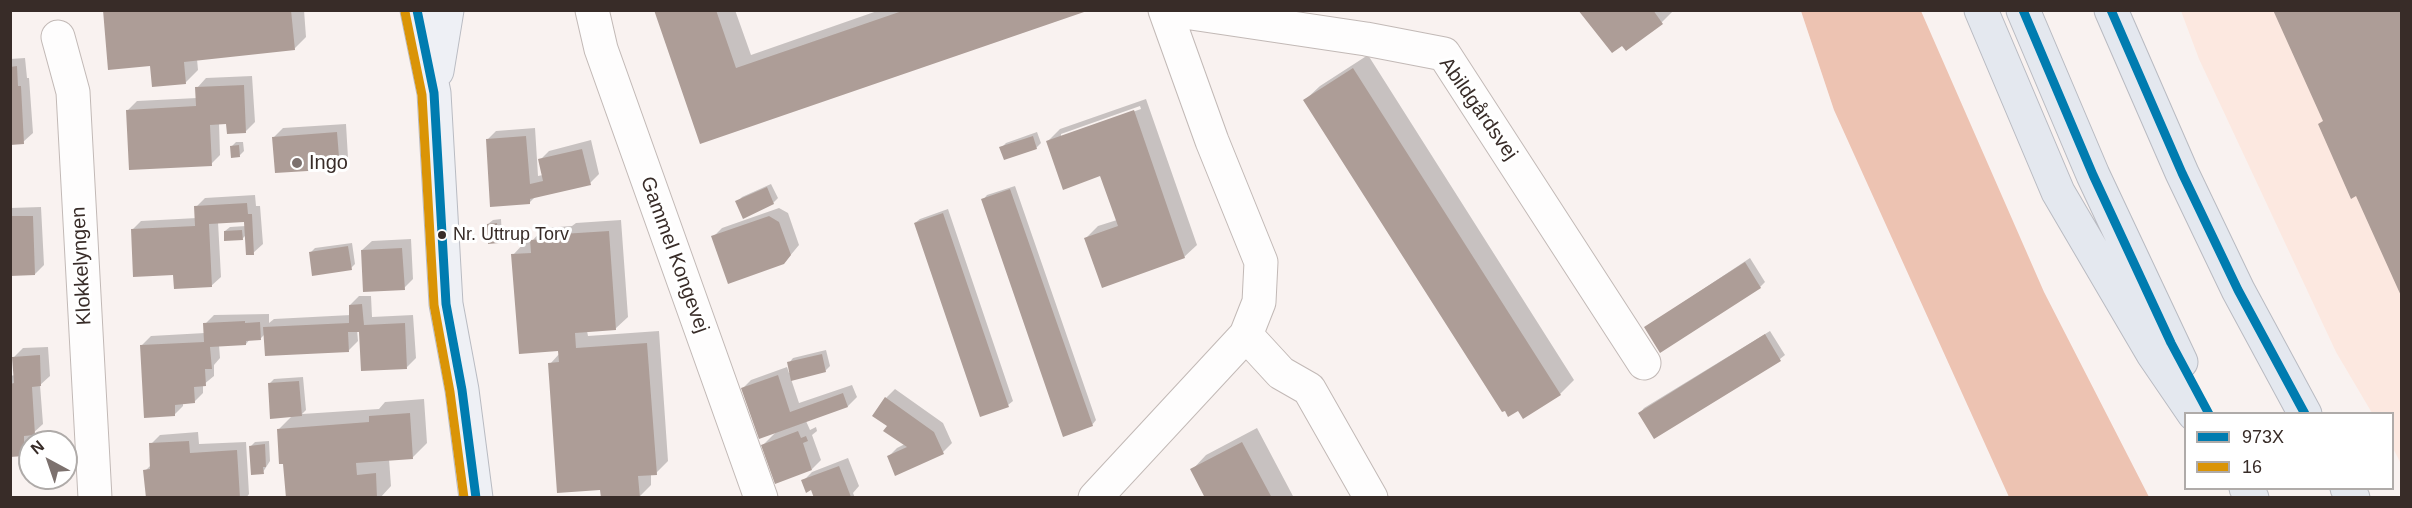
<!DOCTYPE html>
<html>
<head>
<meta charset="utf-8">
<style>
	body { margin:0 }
	#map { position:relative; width:2412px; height:508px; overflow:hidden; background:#f9f2f0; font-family:Helvetica,sans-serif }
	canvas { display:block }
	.frame { position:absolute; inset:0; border:12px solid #382c28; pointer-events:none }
	.legend { position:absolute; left:2184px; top:412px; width:210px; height:78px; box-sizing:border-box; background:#fff; border:2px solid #afaba9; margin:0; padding:8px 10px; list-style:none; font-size:18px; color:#382c28 }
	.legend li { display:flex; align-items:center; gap:12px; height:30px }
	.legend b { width:30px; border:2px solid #afaba9 }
	.north { position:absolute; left:18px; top:430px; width:60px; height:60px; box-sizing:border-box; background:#fff; border:2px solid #afaba9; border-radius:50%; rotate:320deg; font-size:16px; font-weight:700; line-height:24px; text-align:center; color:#382c28 }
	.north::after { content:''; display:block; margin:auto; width:21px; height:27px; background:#7c716e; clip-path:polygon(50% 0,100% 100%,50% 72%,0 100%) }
</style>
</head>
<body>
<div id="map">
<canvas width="2412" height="508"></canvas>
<div class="frame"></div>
<ul class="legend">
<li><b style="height:8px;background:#007cb0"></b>973X</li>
<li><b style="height:8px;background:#da9406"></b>16</li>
</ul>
<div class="north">N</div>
</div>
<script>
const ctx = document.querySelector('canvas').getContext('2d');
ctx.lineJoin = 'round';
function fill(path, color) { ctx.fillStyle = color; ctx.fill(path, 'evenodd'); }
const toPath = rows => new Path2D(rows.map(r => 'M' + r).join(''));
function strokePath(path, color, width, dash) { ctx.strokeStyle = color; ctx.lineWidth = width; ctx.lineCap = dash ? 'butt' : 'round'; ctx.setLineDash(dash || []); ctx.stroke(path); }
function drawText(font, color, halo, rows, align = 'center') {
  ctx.font = font + ' Helvetica,sans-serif'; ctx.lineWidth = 6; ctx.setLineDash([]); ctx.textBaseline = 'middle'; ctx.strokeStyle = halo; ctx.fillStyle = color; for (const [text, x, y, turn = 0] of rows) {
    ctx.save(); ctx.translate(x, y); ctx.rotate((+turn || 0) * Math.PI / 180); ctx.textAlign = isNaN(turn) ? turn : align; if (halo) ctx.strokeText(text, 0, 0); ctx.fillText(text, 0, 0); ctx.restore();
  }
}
const built = toPath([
	[2181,11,2401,11,2401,464,2393,448,2392,414,2372,413,2336,352,2199,59]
]);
const forest = toPath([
	[1801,11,1921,11,2044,292,2149,497,2009,497,1834,110]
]);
const shadow = toPath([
	[104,10,304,10,306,37,294,49,197,59,198,70,185,83,152,64],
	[656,10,735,10,751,55,880,10,1083,10,701,142],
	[1580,10,1674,10,1662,22,1626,49],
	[1368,55,1574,380,1560,394,1305,100,1320,86],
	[25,58,27,78,29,78,33,133,23,142,10,143,10,59],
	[252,76,255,122,246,131,228,123,219,123,220,155,211,164,128,110,137,101,197,98,197,88,206,78],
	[1146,99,1197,245,1184,257,1086,238,1098,226,1117,220,1101,174,1048,141,1060,129],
	[1140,106,1141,109,1061,137,1061,134],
	[346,124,348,158,339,167,274,137,283,128],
	[535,128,538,176,543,175,540,160,549,151,591,140,599,174,590,183,536,196,529,203,487,140,496,131],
	[1037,132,1041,143,1036,148,1001,148,1006,143],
	[236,142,243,142,244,151,239,156,231,147],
	[771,184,778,198,773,203,737,202,742,197],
	[1015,186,1096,420,1092,425,983,200,987,195],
	[255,195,256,206,260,206,263,244,253,253,246,235,242,239,225,231,230,227,246,226,245,221,218,222,221,277,211,286,174,273,132,230,141,221,197,218,196,207,205,198],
	[41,207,44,265,35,274,10,275,10,208],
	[779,208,788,213,799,245,784,263,713,237,722,228],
	[948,209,1013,401,1008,405,915,223,920,219],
	[501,219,502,237,498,241,488,224,493,220],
	[621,220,628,317,615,329,587,331,588,336,659,331,668,461,656,473,651,474,651,485,639,497,601,488,550,364,560,353,513,255,525,242,531,242,544,228,572,226,576,223],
	[411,239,413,279,404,288,362,250,372,241],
	[352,243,355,264,351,268,310,253,315,248],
	[1750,258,1765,282,1760,287,1646,327],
	[359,296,371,296,372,317,413,315,416,358,407,367,361,330,357,330,358,341,349,350,265,334,261,338,250,339,246,344,219,345,220,358,214,365,214,376,203,385,203,393,194,402,183,403,183,406,174,415,142,345,151,336,205,333,205,324,214,315,269,314,269,323,274,319,351,315,350,305],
	[1770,331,1785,355,1780,359,1655,437,1640,413,1644,408],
	[48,347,50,376,40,385,43,424,32,434,33,442,30,442,30,448,24,455,10,456,10,376,15,375,14,357,23,348],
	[826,350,830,366,825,371,791,379,799,403,852,385,857,397,848,406,806,421,810,430,816,427,817,431,812,435,821,460,812,469,763,445,776,432,742,389,751,380,787,367,789,373,791,373,789,363,793,358],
	[303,377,306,410,302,414,379,409,385,402,424,399,427,443,413,457,389,459,391,486,380,498,287,498,285,462,279,429,292,416,269,384,274,379],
	[895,389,943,423,952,443,943,452,888,457,897,448,905,444,889,425,886,398],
	[1257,428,1294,498,1207,498,1192,470,1206,455],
	[198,432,199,444,246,442,249,494,246,498,147,498,145,471,152,464,151,444,160,435],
	[269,441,270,461,263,472,251,446,255,442],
	[848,458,859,486,853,493,855,498,816,498,812,488,803,481,812,472]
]);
const building = toPath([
	[103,10,291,10,295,50,184,62,186,84,152,87,150,66,108,70],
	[654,10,716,10,736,68,905,10,1087,11,700,144],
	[1578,10,1653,10,1663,24,1626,51,1622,46,1612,53],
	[2273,10,2402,10,2402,298,2356,196,2351,199,2318,124,2323,121],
	[17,66,18,86,21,86,24,144,10,145,10,67],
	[1353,68,1561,395,1523,419,1518,411,1508,417,1505,411,1502,412,1303,100],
	[244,85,246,133,227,134,226,124,210,125,212,166,129,170,126,110,196,106,195,87],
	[1134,110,1185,258,1102,288,1084,238,1118,226,1100,176,1063,190,1046,141],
	[337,132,340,169,275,173,272,137],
	[526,136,530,184,543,181,538,159,582,149,591,185,530,199,530,204,490,207,486,139],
	[1033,136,1037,149,1004,160,999,147],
	[239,145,240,157,231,158,230,146],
	[767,187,774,204,743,219,735,201],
	[1010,189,1093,426,1063,437,981,199],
	[247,203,248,214,252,214,254,255,246,255,244,222,209,224,212,287,174,289,173,275,133,277,131,229,195,226,194,206],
	[943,213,1009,407,980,417,914,223],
	[10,216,33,216,35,275,10,276],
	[769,216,779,222,791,255,784,264,728,284,711,236],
	[497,223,499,243,488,244,487,224],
	[242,230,243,240,224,241,224,231],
	[609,231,616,330,575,333,576,348,647,343,657,475,638,476,640,498,601,498,600,490,557,493,548,363,559,362,558,351,519,354,511,254,531,253,530,240,562,238,562,234],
	[348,246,352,270,312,276,309,252],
	[402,248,405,290,363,292,361,250],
	[1745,262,1761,288,1660,353,1644,327],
	[362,304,364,325,405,323,407,369,361,371,359,332,348,332,349,352,265,356,263,327,349,323,349,305],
	[245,321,245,323,260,322,261,340,246,341,246,345,210,347,212,369,205,369,206,386,194,387,195,403,175,405,175,416,144,418,140,345,204,342,203,323],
	[1765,334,1781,361,1654,439,1638,413],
	[822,354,826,372,791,381,787,362],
	[40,355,41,386,32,387,35,435,24,436,24,456,10,457,10,384,14,383,12,357],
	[778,375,790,412,843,393,848,407,759,439,741,388],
	[299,381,302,416,270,419,268,383],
	[885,397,934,432,944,454,895,476,887,456,907,447,883,431,887,426,872,416],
	[410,413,413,459,356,463,357,475,376,473,377,498,286,498,283,464,279,464,277,429,369,422,369,416],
	[798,431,801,438,806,436,808,441,803,443,812,470,775,484,761,445],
	[189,441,190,453,237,450,240,498,146,498,143,470,150,469,149,443],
	[1242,442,1272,498,1205,498,1190,469],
	[265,444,266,467,263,467,264,474,251,475,249,446],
	[839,466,851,497,814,498,811,490,806,493,801,480]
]);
const minor = toPath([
	[592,10,601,49,761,498],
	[1171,10,1366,39,1444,54,1644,363],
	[58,37,73,92,95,498],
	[1246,335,1281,373,1309,389,1371,498],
	[1095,498,1246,335,1259,302,1261,262,1212,141,1165,10]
]);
const major = toPath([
	[417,10,434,93,446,304,462,390,476,498],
	[437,71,447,10]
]);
const highway = toPath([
	[1981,10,2058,192,2153,354,2194,414],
	[2023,10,2093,175,2181,362],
	[2111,10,2182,173,2238,290,2305,414],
	[2246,488,2252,498],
	[2347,488,2353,498]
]);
const bus1 = toPath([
	[417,10,434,93,446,304,462,390,476,498],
	[2023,10,2093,175,2171,343,2209,414],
	[2111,10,2182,173,2238,290,2305,414]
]);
const bus2 = toPath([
	[405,12,422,95,434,305,450,392,464,498]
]);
const markers = [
	[297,163,6,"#7c716e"],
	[442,235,5,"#382c28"]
];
const busNames = [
	["Nr. Uttrup Torv",453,235]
];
const streetNames = [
	["Abildgårdsvej",1478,109,55],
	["Gammel Kongevej",674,255,70],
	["Klokkelyngen",82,266,-93]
];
const poiNames = [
	["Ingo",309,163]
];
fill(built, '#fce8e0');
fill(forest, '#edc3b2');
fill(shadow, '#0003');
fill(building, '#ad9d97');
strokePath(minor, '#c2b9b6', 35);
strokePath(major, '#b9bbc2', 35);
strokePath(highway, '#b9bbc2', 35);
strokePath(minor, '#fefdfd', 33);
strokePath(major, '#eef0f5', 33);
strokePath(highway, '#e4e8ef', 33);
strokePath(bus1, '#007cb0', 9);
strokePath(bus2, '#da9406', 9);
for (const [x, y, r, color] of markers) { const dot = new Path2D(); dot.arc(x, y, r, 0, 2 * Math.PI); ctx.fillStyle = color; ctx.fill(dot); strokePath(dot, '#fff', 2); }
drawText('18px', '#382c28', '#fff', busNames, 'left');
drawText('20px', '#382c28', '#fff', streetNames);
drawText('20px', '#382c28', '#fff', poiNames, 'left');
</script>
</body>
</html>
